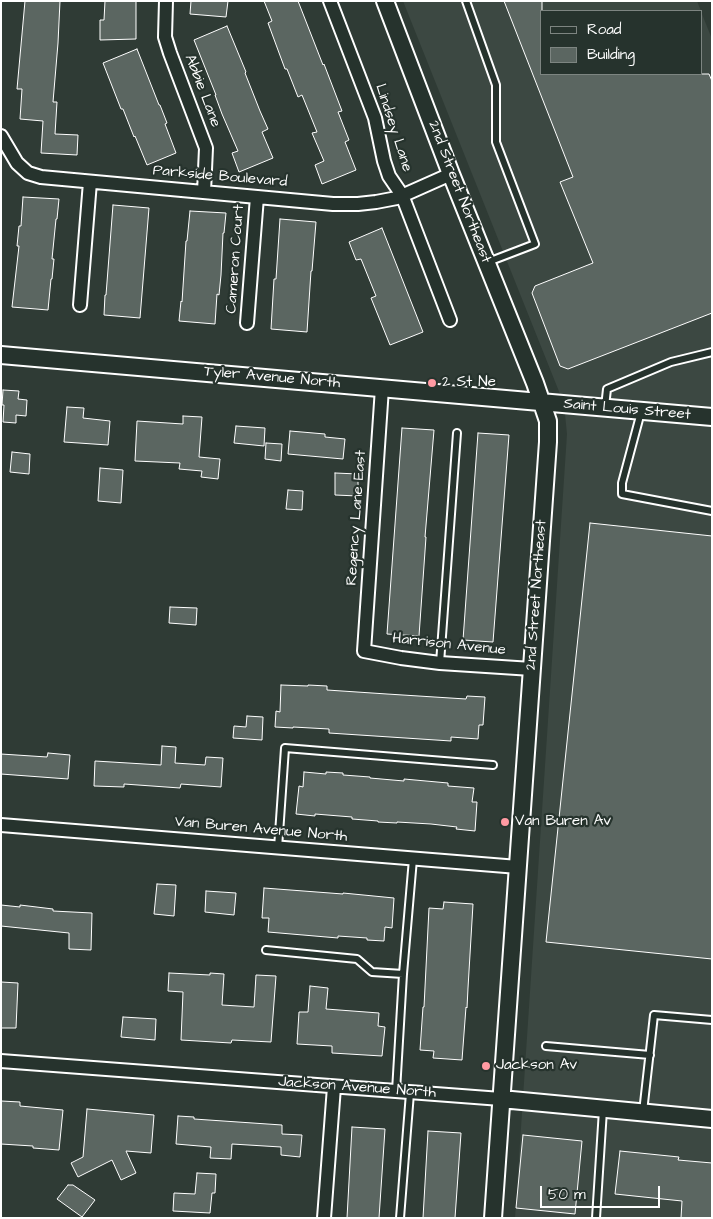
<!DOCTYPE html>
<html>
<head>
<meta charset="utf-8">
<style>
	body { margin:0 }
	#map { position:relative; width:713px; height:1219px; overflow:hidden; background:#2f3b35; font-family:"Architects Daughter",sans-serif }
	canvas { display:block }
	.frame { position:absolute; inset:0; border:2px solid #fff; pointer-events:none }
	.legend { position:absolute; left:540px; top:10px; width:162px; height:65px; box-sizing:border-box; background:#26332d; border:1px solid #7d8581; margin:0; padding:6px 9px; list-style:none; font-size:15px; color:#fff }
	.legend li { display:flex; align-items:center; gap:10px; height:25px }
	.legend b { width:25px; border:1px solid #7d8581 }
	.scale { position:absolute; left:540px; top:1186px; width:120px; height:22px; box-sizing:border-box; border:2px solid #fff; border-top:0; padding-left:6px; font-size:15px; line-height:18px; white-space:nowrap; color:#fff; -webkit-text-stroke:4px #26332d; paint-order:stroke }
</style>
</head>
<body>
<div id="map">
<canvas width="713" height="1219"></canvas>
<div class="frame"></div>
<ul class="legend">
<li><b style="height:6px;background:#26332d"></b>Road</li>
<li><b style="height:14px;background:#5b6661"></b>Building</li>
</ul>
<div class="scale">50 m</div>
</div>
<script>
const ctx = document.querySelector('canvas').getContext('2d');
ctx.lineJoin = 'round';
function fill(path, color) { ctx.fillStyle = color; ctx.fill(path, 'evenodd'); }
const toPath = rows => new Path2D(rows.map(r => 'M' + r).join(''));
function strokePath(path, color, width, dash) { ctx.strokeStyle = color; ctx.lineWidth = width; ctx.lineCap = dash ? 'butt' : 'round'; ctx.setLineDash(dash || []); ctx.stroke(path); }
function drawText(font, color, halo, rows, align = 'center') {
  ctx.font = font + ' "Architects Daughter",sans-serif'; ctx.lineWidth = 4.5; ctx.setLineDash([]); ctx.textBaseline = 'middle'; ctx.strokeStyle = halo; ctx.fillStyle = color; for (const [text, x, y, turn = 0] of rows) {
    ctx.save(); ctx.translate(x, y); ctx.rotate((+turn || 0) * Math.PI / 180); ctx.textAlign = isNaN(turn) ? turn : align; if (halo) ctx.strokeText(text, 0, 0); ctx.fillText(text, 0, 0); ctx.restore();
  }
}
const built = toPath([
	[403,1,697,1,701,11,542,11,542,74,702,74,702,14,712,39,712,1218,515,1218,567,434,564,404]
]);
const building = toPath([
	[25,1,60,1,58,43,53,102,57,102,55,134,78,135,77,155,41,153,43,121,20,119,22,89,17,89,25,1],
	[105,1,136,1,136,39,100,40,100,20,104,20,105,1],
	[191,1,228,1,226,17,190,14,191,1],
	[264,1,298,1,323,65,324,64,342,111,338,112,349,140,345,142,356,170,322,184,315,165,324,161,312,133,317,132,302,95,298,97,287,69,285,69,268,23,272,21,264,1],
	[504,1,542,1,542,74,709,74,712,81,712,313,568,369,560,366,532,293,535,286,593,263,560,182,573,177,504,1],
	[227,26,246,72,245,73,260,111,268,129,262,132,273,158,239,172,232,153,238,151,222,114,215,95,216,95,194,40,227,26],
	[137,49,159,105,160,105,167,123,165,124,176,153,147,165,135,136,134,137,123,109,121,109,103,63,137,49],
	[23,197,59,199,57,219,56,219,52,259,54,259,52,279,51,279,48,310,12,307,19,246,17,246,19,226,21,226,23,197],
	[113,205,149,208,140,318,104,315,105,295,106,295,113,205],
	[190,211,226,213,224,233,223,233,221,275,219,295,217,294,215,324,179,321,181,301,182,302,186,241,187,241,190,211],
	[280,219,316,222,312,271,311,271,307,332,271,329,274,279,276,279,280,219],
	[382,228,423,332,390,345,371,298,376,296,361,259,356,260,349,242,382,228],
	[3,390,19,391,18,399,27,400,26,416,16,415,16,423,3,422,4,405,2,405,3,390],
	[67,407,84,408,83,418,110,421,108,445,64,442,67,407],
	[183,416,202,417,199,457,220,459,218,479,201,477,202,471,179,469,180,463,135,461,137,421,183,424,183,416],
	[236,426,265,428,264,446,234,443,236,426],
	[402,428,434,430,425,537,426,537,419,636,387,634,402,428],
	[290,431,325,434,325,437,345,439,343,459,288,454,290,431],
	[478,433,509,435,493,642,463,640,478,433],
	[266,443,282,444,281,461,265,459,266,443],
	[12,452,30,454,29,474,10,472,12,452],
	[100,468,123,470,121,503,98,501,100,468],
	[335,473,358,474,358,496,335,495,335,473],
	[288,490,303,491,302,510,286,509,288,490],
	[590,523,712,536,712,959,546,942,590,523],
	[170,607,197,608,196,625,169,623,170,607],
	[281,685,308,686,308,685,327,686,327,690,387,694,466,699,467,696,485,697,483,725,479,725,478,739,451,737,451,741,329,733,329,729,293,727,293,728,275,727,276,711,280,712,281,685],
	[247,716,263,717,262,740,233,738,234,726,246,727,247,716],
	[162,746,176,747,175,763,205,765,206,757,223,758,221,787,181,784,180,788,124,784,124,787,94,786,95,761,161,765,162,746],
	[48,753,70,755,68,779,1,774,1,754,47,757,48,753],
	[304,772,326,774,326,772,343,773,343,775,370,777,370,778,404,781,404,779,448,783,448,786,474,788,472,802,477,802,475,831,456,829,457,827,431,824,397,822,397,823,378,822,378,821,352,819,352,817,315,814,315,816,296,814,299,786,303,787,304,772],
	[157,884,176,885,174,916,154,914,157,884],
	[264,888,343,894,343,893,394,898,392,928,385,927,384,941,367,940,367,938,338,936,338,938,268,932,269,918,262,918,264,888],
	[206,891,236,893,234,915,205,912,206,891],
	[444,902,473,904,468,988,467,1008,466,1007,462,1060,433,1058,434,1051,420,1050,423,1007,424,1007,429,908,443,909,444,902],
	[1,905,20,907,20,905,53,909,53,911,92,913,91,950,69,949,69,933,1,926,1,905],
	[169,973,210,975,210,973,224,974,222,1005,254,1007,256,975,276,976,271,1042,232,1040,231,1043,181,1040,183,992,168,991,169,973],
	[1,982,18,983,16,1028,1,1028,1,982],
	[310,986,328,988,326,1009,379,1013,378,1026,385,1027,382,1056,332,1053,332,1046,297,1044,299,1012,308,1012,310,986],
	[123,1017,156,1019,155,1040,121,1037,123,1017],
	[1,1101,20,1102,20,1106,63,1110,59,1150,33,1148,33,1146,1,1144,1,1101],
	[87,1109,154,1115,151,1153,126,1151,136,1173,121,1180,112,1160,78,1177,71,1163,83,1157,87,1109],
	[178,1116,194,1117,194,1119,282,1125,282,1134,302,1135,300,1157,281,1155,281,1147,232,1144,231,1159,210,1158,211,1147,176,1144,178,1116],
	[352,1127,385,1129,379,1218,347,1218,352,1127],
	[428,1131,461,1133,455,1218,423,1218,428,1131],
	[523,1135,582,1141,575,1214,516,1208,523,1135],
	[620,1151,679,1157,678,1160,712,1163,712,1218,681,1218,682,1201,615,1194,620,1151],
	[197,1173,216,1174,215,1193,212,1193,210,1213,173,1211,174,1193,195,1194,197,1173],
	[68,1185,73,1185,95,1200,82,1217,57,1199,68,1185]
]);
const service = toPath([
	[466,1,496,85,496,142,535,244,488,262],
	[605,407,607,389,671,362,712,352],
	[641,412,622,483,622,494,712,511],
	[440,663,457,433],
	[278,848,285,748,493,765],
	[266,950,357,959,372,972,403,974],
	[546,1046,650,1055],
	[396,1091,403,974,413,859],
	[643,1112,654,1015,712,1020],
	[400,1218,410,1093],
	[596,1218,603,1110]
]);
const minor = toPath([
	[166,1,165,37,170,53,206,148,204,192],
	[330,1,375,118,384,161,389,176,402,195,450,320],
	[1,136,17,163,28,173,41,177,333,204,358,204,376,202,397,198,451,174],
	[80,305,90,182],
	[247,323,257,197],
	[382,388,364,651,401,658,440,663,532,669],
	[1,825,518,867],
	[1,1061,501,1099],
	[324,1218,334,1087]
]);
const tertiary = toPath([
	[385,1,451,174,535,383,548,421,548,442,493,1218],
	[1,355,712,417],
	[501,1099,712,1119]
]);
const markers = [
	[432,383,5,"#ff9aa2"],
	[505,822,5,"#ff9aa2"],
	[486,1066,5,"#ff9aa2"]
];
const streetNames = [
	["Abbie Lane",202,91,69],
	["Lindsey Lane",393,128,72],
	["Parkside Boulevard",220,177,5],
	["2nd Street Northeast",459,192,69],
	["Cameron Court",236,259,-86],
	["Tyler Avenue North",272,378,5],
	["Saint Louis Street",627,410,5],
	["Regency Lane East",357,518,-86],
	["2nd Street Northeast",537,595,-86],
	["Harrison Avenue",449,645,6],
	["Van Buren Avenue North",261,830,5],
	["Jackson Avenue North",357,1088,4]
];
const poiNames = [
	["2 St Ne",442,383],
	["Van Buren Av",515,822],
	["Jackson Av",496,1066]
];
fill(built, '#3c4842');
fill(building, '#5b6661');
strokePath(building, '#fff', 1);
strokePath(service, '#fff', 10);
strokePath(minor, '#fff', 16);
strokePath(tertiary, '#fff', 20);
strokePath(service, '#26332d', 6);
strokePath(minor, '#26332d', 12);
strokePath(tertiary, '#26332d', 16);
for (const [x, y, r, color] of markers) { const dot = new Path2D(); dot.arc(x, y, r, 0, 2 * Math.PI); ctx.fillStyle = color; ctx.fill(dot); strokePath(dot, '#26332d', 2); }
drawText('15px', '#fff', '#26332d', streetNames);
drawText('15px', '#fff', '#26332d', poiNames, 'left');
</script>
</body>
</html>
